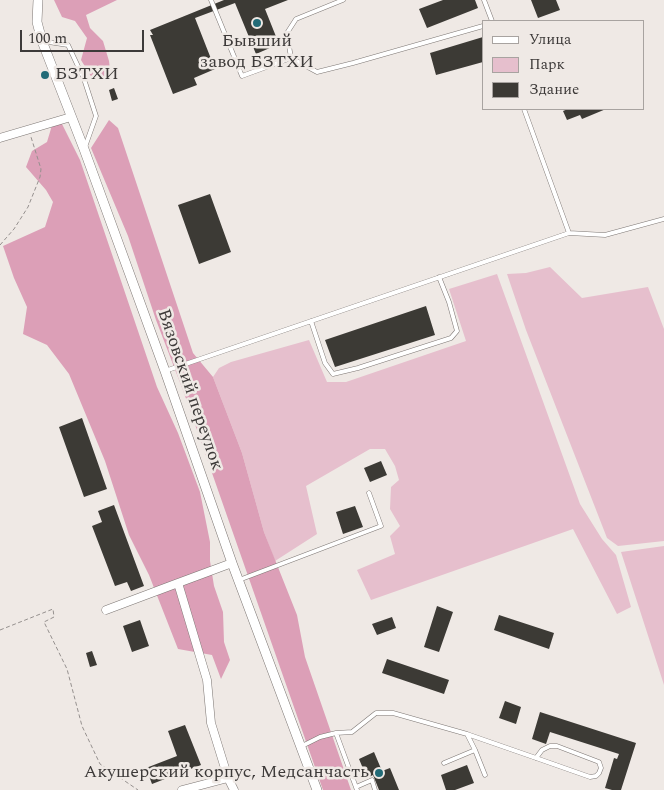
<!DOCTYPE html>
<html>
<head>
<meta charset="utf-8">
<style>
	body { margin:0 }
	#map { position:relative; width:664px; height:790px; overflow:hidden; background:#efe9e5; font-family:Spectral,serif }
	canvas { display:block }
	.legend { position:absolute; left:482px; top:20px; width:162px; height:90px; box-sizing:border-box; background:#efe9e5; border:1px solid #a8a3a0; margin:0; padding:6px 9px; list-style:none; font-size:15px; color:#3d3a39 }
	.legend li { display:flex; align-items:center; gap:10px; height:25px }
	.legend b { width:25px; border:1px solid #a8a3a0 }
	.scale { position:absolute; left:20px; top:30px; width:124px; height:22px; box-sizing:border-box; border:2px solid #3d3a39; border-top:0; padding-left:6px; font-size:15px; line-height:18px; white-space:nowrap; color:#3d3a39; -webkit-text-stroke:4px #efe9e5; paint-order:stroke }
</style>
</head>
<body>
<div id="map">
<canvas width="664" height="790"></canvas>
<ul class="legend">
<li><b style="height:6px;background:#fff"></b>Улица</li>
<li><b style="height:14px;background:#e6bfcd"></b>Парк</li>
<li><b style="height:14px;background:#3c3a35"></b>Здание</li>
</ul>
<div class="scale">100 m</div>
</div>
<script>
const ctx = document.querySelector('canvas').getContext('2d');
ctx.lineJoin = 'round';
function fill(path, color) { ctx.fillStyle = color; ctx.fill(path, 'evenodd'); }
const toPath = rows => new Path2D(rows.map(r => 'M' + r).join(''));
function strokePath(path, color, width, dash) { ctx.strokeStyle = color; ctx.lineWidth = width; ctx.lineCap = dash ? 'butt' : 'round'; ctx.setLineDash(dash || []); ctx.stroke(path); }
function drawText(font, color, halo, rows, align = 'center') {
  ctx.font = font + ' Spectral,serif'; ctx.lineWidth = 5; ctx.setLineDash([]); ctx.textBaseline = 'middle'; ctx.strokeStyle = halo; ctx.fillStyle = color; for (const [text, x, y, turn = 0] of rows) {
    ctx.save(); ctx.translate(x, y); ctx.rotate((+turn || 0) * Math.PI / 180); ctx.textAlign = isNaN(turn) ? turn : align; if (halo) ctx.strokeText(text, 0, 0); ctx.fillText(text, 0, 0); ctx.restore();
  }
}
const green = toPath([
	[550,267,582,298,648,287,664,329,664,541,618,546,607,538,526,330,507,274,526,273],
	[497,274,580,504,602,539,616,555,631,607,617,614,573,529,371,600,357,570,395,554,390,536,400,526,390,509,391,487,399,480,395,466,385,449,370,449,306,486,317,534,275,561,264,532,242,453,213,377,219,368,231,362,309,340,327,382,346,382,466,341,449,289],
	[664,546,664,685,621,552]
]);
const forest = toPath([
	[54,0,117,0,86,15,90,28,103,41,109,61,111,79,92,78,81,60,87,38,75,21,62,17],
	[109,120,118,128,193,353,213,377,242,453,264,532,297,615,305,657,351,790,323,790,184,393,156,320,128,236,91,148],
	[53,122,61,122,80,160,157,387,178,433,200,492,210,542,210,561,214,586,223,612,224,642,230,660,221,679,212,655,178,649,149,575,129,535,105,461,69,374,47,345,23,334,27,307,14,278,3,246,45,227,53,202,46,190,26,167,32,151,47,142]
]);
const building = toPath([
	[224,0,288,0,265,9,279,44,256,54,235,3,195,18,215,69,194,78,197,85,173,94,150,35,153,35,150,30],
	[443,0,475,0,478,8,427,28,419,9],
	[531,0,556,0,560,10,538,18],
	[483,37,483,62,436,75,430,53],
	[114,88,118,99,112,101,109,90],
	[568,109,606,109,582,119,580,115,567,120,563,111],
	[210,194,231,252,199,264,178,205],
	[426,306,435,335,335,367,325,340],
	[82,418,107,489,84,497,59,427],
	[381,461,387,475,370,482,364,468],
	[114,505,144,586,131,591,127,582,115,586,92,526,102,522,98,511],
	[355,506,363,527,343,534,336,512],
	[437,606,453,612,439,652,424,647],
	[499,615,554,633,549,649,494,630],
	[392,617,396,628,377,635,372,624],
	[140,620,149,646,132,652,123,626],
	[92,651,97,665,90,667,86,653],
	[387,659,449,680,444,694,382,673],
	[505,701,521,707,516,724,499,718],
	[540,712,636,743,621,790,612,790,605,788,614,758,617,759,619,754,550,732,546,744,532,739],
	[185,725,201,765,152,784,146,768,177,756,168,731],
	[374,752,382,771,390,768,399,790,379,790,373,775,367,778,359,759],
	[467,765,474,783,455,790,446,790,441,775]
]);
const path = toPath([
	[0,245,14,229,28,207,40,177,41,169,31,137],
	[0,630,53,609,54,617,44,622,67,669,82,726,100,764,138,790]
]);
const service = toPath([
	[211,0,242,76,291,58,287,33,296,19,343,0],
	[484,0,492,21],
	[42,41,68,45,84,79,96,116,85,147],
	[291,58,317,72,353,63,483,26],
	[524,109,569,233],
	[311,321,325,363,333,374,358,368,451,338,457,331,449,302,439,277],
	[165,371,569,233,605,235,664,219],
	[239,580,381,526,369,493],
	[336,733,352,732,376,713,393,713,467,734,536,758,590,777,596,776,599,773,601,768,599,762,557,746,550,746,542,750,536,758],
	[467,734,475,750,485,775],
	[302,746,320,737,336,733,357,790],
	[444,763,475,750],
	[356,787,372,780,375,790]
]);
const minor = toPath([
	[0,138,71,117],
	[232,563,178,583,207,680,211,723,228,778,234,790],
	[106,610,178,583],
	[182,790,228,778]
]);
const tertiary = toPath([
	[38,0,37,22,42,41,84,149,165,371,232,563,317,790]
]);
const markers = [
	[257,23,5,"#226b77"],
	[45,75,5,"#226b77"],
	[379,773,5,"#226b77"]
];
const poiNames = [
	["Бывший",257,42],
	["завод БЗТХИ",257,63],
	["БЗТХИ",55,75,"left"],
	["Акушерский корпус, Медсанчасть",369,773,"right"]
];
const streetNames = [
	["Вязовский переулок",189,390,71]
];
fill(green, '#e6bfcd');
fill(forest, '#dc9fb7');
fill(building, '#3c3a35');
strokePath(service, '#7d7774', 5);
strokePath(minor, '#7d7774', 9);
strokePath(tertiary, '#7d7774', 10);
strokePath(path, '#95908e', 1, [4, 2.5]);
strokePath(service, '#fff', 4);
strokePath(minor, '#fff', 8);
strokePath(tertiary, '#fff', 9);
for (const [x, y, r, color] of markers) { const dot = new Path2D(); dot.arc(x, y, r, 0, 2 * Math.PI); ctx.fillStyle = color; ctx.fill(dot); strokePath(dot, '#efe9e5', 2); }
drawText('18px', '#3d3a39', '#efe9e5', poiNames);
drawText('18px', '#3d3a39', '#efe9e5', streetNames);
</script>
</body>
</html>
